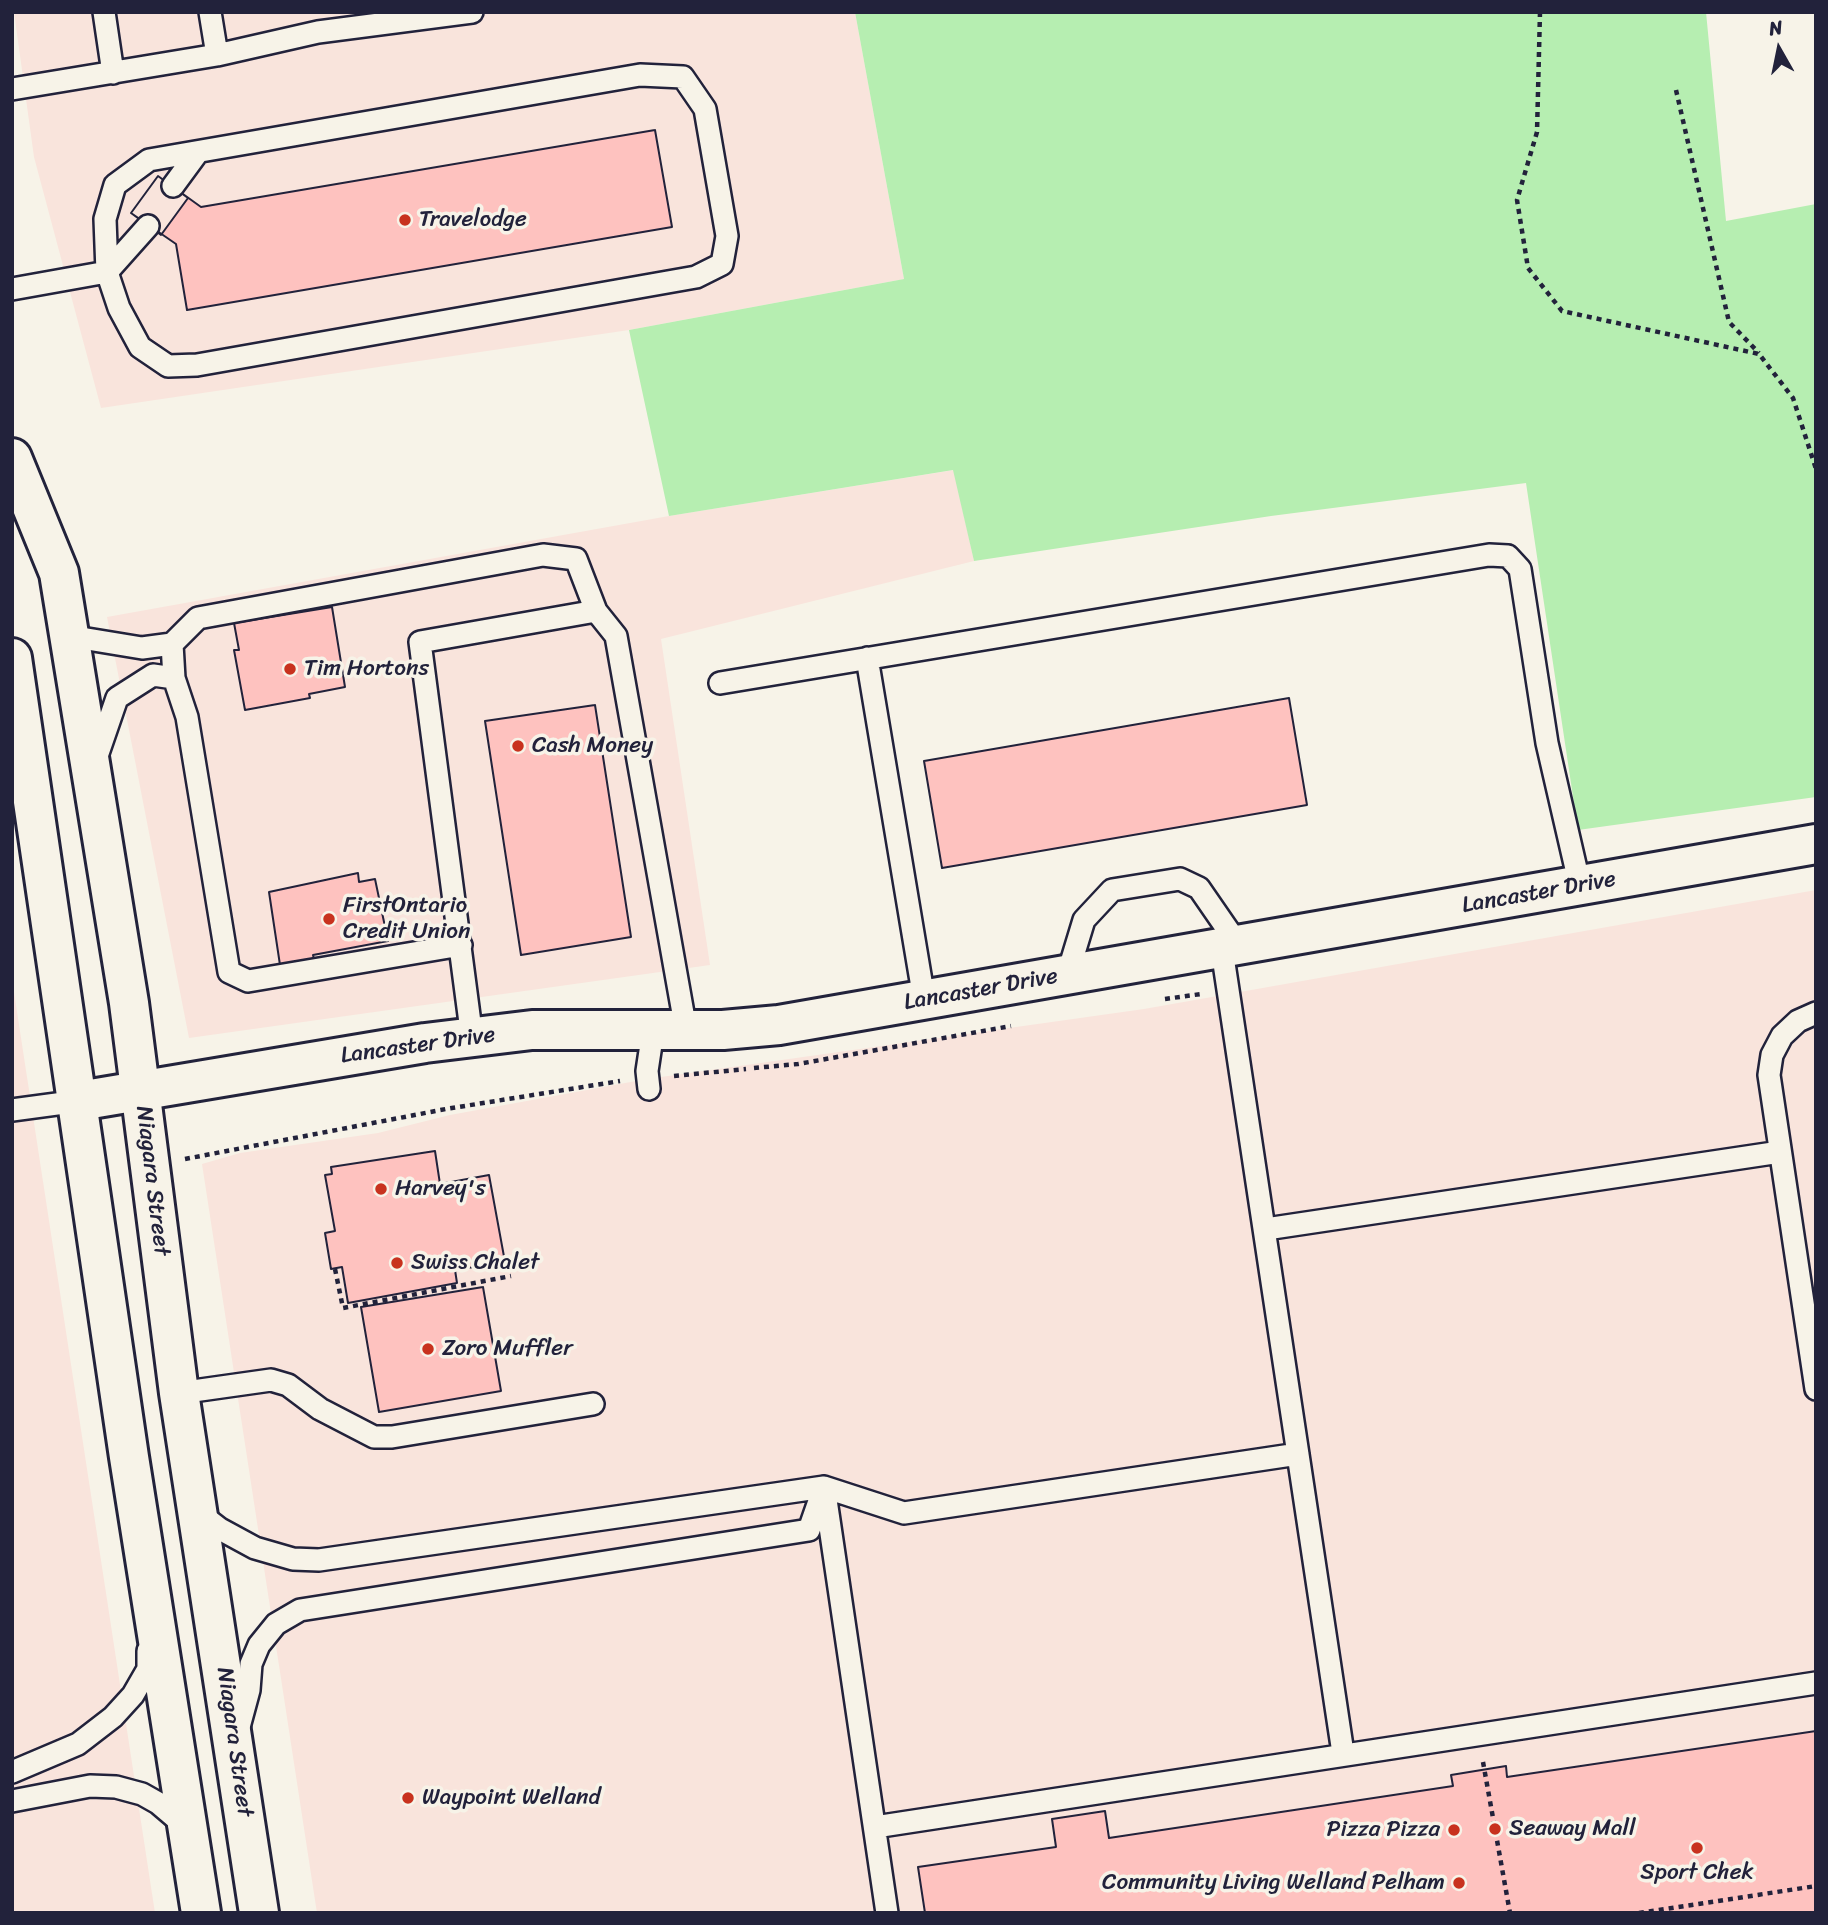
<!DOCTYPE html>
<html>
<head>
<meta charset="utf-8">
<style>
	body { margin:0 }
	#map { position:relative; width:1828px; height:1925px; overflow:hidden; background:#f7f3e8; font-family:Sriracha,sans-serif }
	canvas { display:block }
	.frame { position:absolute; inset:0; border:14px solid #22223b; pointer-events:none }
	.north { position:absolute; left:1744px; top:14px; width:70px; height:70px; -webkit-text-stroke:5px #f7f3e8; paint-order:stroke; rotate:351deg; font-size:19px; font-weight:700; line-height:28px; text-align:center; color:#22223b }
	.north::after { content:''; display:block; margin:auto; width:24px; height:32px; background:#22223b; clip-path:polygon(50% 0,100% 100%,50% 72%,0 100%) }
</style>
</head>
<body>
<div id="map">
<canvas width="1828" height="1925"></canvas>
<div class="frame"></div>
<div class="north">N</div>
</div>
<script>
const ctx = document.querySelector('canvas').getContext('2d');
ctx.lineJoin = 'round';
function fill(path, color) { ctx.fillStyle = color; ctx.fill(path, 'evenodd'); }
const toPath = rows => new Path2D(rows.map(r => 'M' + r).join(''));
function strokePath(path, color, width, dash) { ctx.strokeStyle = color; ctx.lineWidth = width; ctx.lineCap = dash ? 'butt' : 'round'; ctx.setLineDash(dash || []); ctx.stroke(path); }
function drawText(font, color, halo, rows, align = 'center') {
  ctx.font = font + ' Sriracha,sans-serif'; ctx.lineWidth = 7; ctx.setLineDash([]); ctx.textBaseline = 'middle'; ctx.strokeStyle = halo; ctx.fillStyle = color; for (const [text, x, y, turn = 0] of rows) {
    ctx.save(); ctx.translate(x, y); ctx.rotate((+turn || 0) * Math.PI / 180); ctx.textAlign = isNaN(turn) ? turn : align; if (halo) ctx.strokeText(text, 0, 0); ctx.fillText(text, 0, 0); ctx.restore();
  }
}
const built = toPath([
	[14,12,855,12,904,279,629,330,101,408,34,157],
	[954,470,974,561,661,639,710,965,189,1038,107,617,669,516],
	[1816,890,1816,1913,317,1913,202,1164,240,1153,378,1133,450,1115,647,1079,1144,1009],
	[12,979,155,1913,12,1913]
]);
const green = toPath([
	[855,12,1706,12,1726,221,1816,204,1816,797,1578,830,1526,483,1271,516,974,561,953,470,669,516,629,330,904,279]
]);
const building = toPath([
	[655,130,672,227,187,310,176,244,131,213,158,176,201,207,655,130],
	[158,176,188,198,161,235,131,213,158,176],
	[332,607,345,687,309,694,310,698,245,710,234,650,239,650,234,623,332,607],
	[1289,698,1307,805,942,868,924,761,1289,698],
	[595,705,631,937,521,955,485,721,595,705],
	[358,873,359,882,375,879,388,941,313,955,314,959,280,965,269,892,358,873],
	[435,1151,440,1184,489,1175,505,1262,455,1270,457,1283,348,1303,342,1267,331,1269,325,1233,335,1231,325,1175,332,1174,331,1167,435,1151],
	[483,1287,501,1391,379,1412,361,1307,483,1287],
	[1816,1731,1816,1913,925,1913,918,1867,1056,1847,1052,1819,1105,1811,1109,1838,1453,1786,1451,1775,1506,1766,1507,1777,1816,1731]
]);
const path = toPath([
	[1540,12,1537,132,1517,200,1528,268,1562,311,1759,354,1793,398,1816,469],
	[1676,90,1729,322,1759,353],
	[1165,999,1201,994],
	[754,1068,798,1064,1011,1026],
	[674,1076,746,1069],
	[185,1159,446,1109,620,1081],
	[335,1269,343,1308,511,1276],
	[1483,1762,1510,1913],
	[1639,1913,1816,1886]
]);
const lane = toPath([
	[104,12,113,73],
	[210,12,217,55],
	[640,75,683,77,705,109,727,236,722,264,696,277,197,365,168,366,140,347,119,308,107,272,105,219,115,185,149,160,640,75],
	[12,89,217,55,318,32,472,12],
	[173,186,198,152],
	[12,289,107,272,148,226],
	[69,636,142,648,172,644,198,618,543,555,576,559,596,611],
	[172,644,174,678,187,717,229,972,248,981,461,945],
	[867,658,924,999],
	[720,683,1489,555,1508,556,1520,569,1547,743,1580,886],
	[96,759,117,698,153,675,174,678],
	[1222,950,1343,1753],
	[1067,976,1084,920,1112,890,1180,879,1199,888,1239,946],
	[1816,1013,1798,1021,1782,1036,1772,1055,1769,1075,1816,1389],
	[472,1038,420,642,596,611,616,636,686,1030],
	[649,1089,647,1071,653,1031],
	[12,1110,79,1101],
	[1266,1229,1780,1152],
	[179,1393,271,1380,288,1385,320,1409,374,1437,392,1437,593,1404],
	[825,1493,887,1913],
	[198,1512,220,1529,255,1548,293,1559,319,1560,824,1487,904,1513,1298,1454],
	[239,1727,249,1690,251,1664,259,1645,276,1624,300,1610,809,1530,824,1487],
	[12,1772,78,1744,113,1717,133,1695,148,1669,148,1651],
	[12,1801,90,1786,116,1787,142,1794,158,1803,178,1820,180,1830],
	[875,1827,1816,1683]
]);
const street = toPath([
	[79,1101,425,1043,532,1030,723,1030,779,1025,1816,844]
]);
const secondary = toPath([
	[12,458,59,573,129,1003,179,1393,259,1913],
	[12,658,129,1457,201,1913]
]);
const markers = [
	[405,220,7,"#c8321e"],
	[290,669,7,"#c8321e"],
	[518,746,7,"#c8321e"],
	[329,919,7,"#c8321e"],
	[381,1189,7,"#c8321e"],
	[397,1263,7,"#c8321e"],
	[428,1349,7,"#c8321e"],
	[408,1798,7,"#c8321e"],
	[1495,1829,7,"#c8321e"],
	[1454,1830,7,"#c8321e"],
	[1697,1848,7,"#c8321e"],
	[1459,1883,7,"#c8321e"]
];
const poiNames = [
	["Travelodge",419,220],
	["Tim Hortons",304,669],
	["Cash Money",532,746],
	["FirstOntario",343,906],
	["Credit Union",343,932],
	["Harvey's",395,1189],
	["Swiss Chalet",411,1263],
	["Zoro Muffler",442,1349],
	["Waypoint Welland",422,1798],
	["Seaway Mall",1509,1829],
	["Pizza Pizza",1440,1830,"right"],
	["Sport Chek",1697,1873,"center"],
	["Community Living Welland Pelham",1445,1883,"right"]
];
const streetNames = [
	["Lancaster Drive",1539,893,-10],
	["Lancaster Drive",981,990,-10],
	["Lancaster Drive",418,1046,-8],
	["Niagara Street",152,1181,83],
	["Niagara Street",234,1742,82]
];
fill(built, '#f9e4dc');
fill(green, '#b6eeb1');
fill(building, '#fec2bf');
strokePath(building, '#22223b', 2);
strokePath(lane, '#22223b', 26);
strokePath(street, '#22223b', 44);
strokePath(secondary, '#22223b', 44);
strokePath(path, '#22223b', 4.5, [5, 5]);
strokePath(lane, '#f7f3e8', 21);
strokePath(street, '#f7f3e8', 38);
strokePath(secondary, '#f7f3e8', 38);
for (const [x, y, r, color] of markers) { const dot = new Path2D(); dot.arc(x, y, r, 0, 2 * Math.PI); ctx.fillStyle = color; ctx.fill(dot); strokePath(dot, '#f7f3e8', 2.5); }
drawText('23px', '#22223b', '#f7f3e8', poiNames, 'left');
drawText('23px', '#22223b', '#f7f3e8', streetNames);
</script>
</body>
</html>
